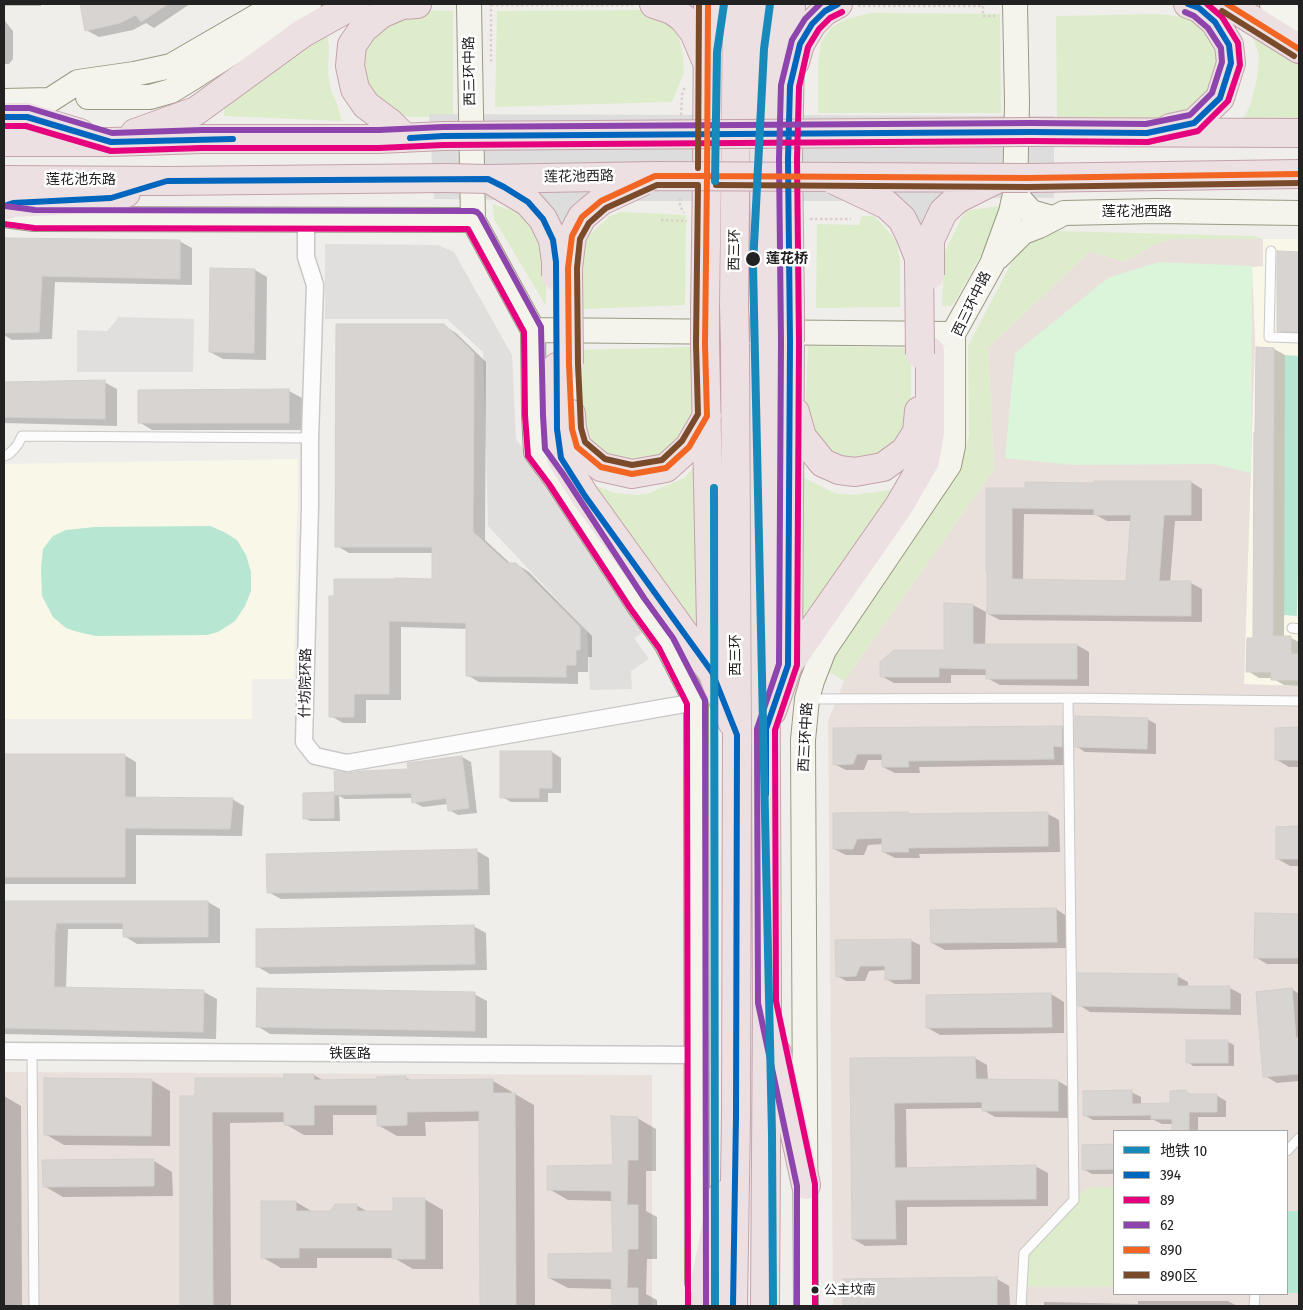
<!DOCTYPE html>
<html>
<head>
<meta charset="utf-8">
<style>
	body { margin:0 }
	#map { position:relative; width:1303px; height:1310px; overflow:hidden; background:#f0eeeb; font-family:"Fira Sans Condensed","Noto Sans SC",sans-serif }
	canvas { display:block }
	.frame { position:absolute; inset:0; border:5px solid #222; pointer-events:none }
	.legend { position:absolute; left:1113px; top:1130px; width:175px; height:165px; box-sizing:border-box; background:#fff; border:1px solid #a7a7a7; margin:0; padding:6px 9px; list-style:none; font-size:15px; color:#222 }
	.legend li { display:flex; align-items:center; gap:10px; height:25px }
	.legend b { width:25px; border:1px solid #a7a7a7 }
</style>
</head>
<body>
<div id="map">
<canvas width="1303" height="1310"></canvas>
<div class="frame"></div>
<ul class="legend">
<li><b style="height:6px;background:#178abb"></b>地铁 10</li>
<li><b style="height:6px;background:#0065bd"></b>394</li>
<li><b style="height:6px;background:#e5007d"></b>89</li>
<li><b style="height:6px;background:#8e44ad"></b>62</li>
<li><b style="height:6px;background:#f26522"></b>890</li>
<li><b style="height:6px;background:#7a4b2a"></b>890区</li>
</ul>
</div>
<script>
const ctx = document.querySelector('canvas').getContext('2d');
ctx.lineJoin = 'round';
function fill(path, color) { ctx.fillStyle = color; ctx.fill(path, 'evenodd'); }
const toPath = rows => new Path2D(rows.map(r => 'M' + r).join(''));
function strokePath(path, color, width, dash) { ctx.strokeStyle = color; ctx.lineWidth = width; ctx.lineCap = dash ? 'butt' : 'round'; ctx.setLineDash(dash || []); ctx.stroke(path); }
function drawText(font, color, halo, rows, align = 'center') {
  ctx.font = font + ' "Fira Sans Condensed","Noto Sans SC",sans-serif'; ctx.lineWidth = 5; ctx.setLineDash([]); ctx.textBaseline = 'middle'; ctx.strokeStyle = halo; ctx.fillStyle = color; for (const [text, x, y, turn = 0] of rows) {
    ctx.save(); ctx.translate(x, y); ctx.rotate((+turn || 0) * Math.PI / 180); ctx.textAlign = isNaN(turn) ? turn : align; if (halo) ctx.strokeText(text, 0, 0); ctx.fillText(text, 0, 0); ctx.restore();
  }
}
const education = toPath([
	[1263,239,1299,239,1299,686,1244,684,1255,340,1252,266,1263,266],
	[298,459,294,679,252,679,252,719,4,719,4,464]
]);
const military = toPath([
	[1172,239,1263,239,1263,266,1252,267,1255,340,1244,684,1299,686,1299,1306,833,1306,828,721,844,681,994,469,988,348,1090,251,1124,262,1156,244],
	[1114,1131,1287,1131,1287,1294,1114,1294],
	[4,1072,652,1075,652,1306,4,1306]
]);
const grass = toPath([
	[422,10,453,11,453,117,410,117,397,115,383,104,364,79,361,58,371,29],
	[645,10,669,23,679,38,683,54,684,73,672,102,495,107,497,11],
	[871,13,1000,14,1001,113,818,113,818,64,821,42,831,28,846,19],
	[1157,14,1185,17,1196,24,1209,37,1222,55,1214,92,1176,121,1057,117,1056,16],
	[1249,25,1299,58,1299,122,1241,122,1250,106,1257,78,1259,55],
	[319,34,327,36,329,45,328,72,331,91,336,101,342,121,224,116,225,102],
	[493,204,522,214,542,231,546,246,546,306,494,219],
	[1006,205,988,243,952,306,942,306,945,251,965,211],
	[621,212,686,215,685,305,583,309,583,253,589,235,610,216],
	[862,216,874,216,882,224,897,242,900,262,900,307,816,308,817,224,859,225],
	[1055,231,1254,236,1263,239,1172,239,1156,244,1124,262,1090,251,988,348,994,469,844,681,829,672,829,660,957,468,964,453,969,436,968,346,1017,252,1032,240],
	[808,346,911,348,911,427,877,458,837,461,805,419],
	[692,347,692,415,686,430,667,452,642,462,607,458,578,430,578,350],
	[694,467,698,631,593,485,615,493,637,495,647,494,684,478],
	[801,476,826,489,838,494,853,495,896,489,801,629],
	[1114,1187,1114,1287,1022,1287,1024,1253,1087,1188]
]);
const park = toPath([
	[1159,262,1252,266,1251,473,1214,464,1074,465,1005,458,1015,353,1108,278]
]);
const pitch = toPath([
	[1285,355,1299,356,1299,566,1298,566,1297,616,1284,615],
	[210,526,224,532,237,540,246,555,251,572,251,591,245,606,235,621,218,632,207,635,96,636,78,632,66,628,53,617,42,596,41,568,43,549,53,536,66,530,95,527],
	[1287,1211,1299,1211,1299,1293,1287,1293]
]);
const parking = toPath([
	[325,244,438,245,454,252,512,355,516,439,645,631,634,638,649,659,631,671,632,689,590,690,587,631,488,526,483,352,447,319,325,319],
	[119,317,194,319,193,372,77,372,77,330,107,331]
]);
const pier = toPath([
	[429,114,1054,116,1054,198,989,198,961,208,948,233,895,232,883,210,851,201,626,201,595,216,579,245,547,228,504,200,434,199]
]);
const shadow = toPath([
	[4,4,41,4,41,6,4,6],
	[82,4,190,4,154,28,146,23,133,30,99,37,86,30],
	[4,20,13,31,13,59,9,64,4,64],
	[4,239,179,241,192,248,192,285,55,282,52,339,12,340,4,335],
	[1278,253,1299,253,1299,338,1291,338,1278,330],
	[255,270,267,277,266,360,223,359,210,352],
	[443,325,456,333,486,362,485,540,511,564,516,564,529,572,592,636,592,657,588,657,588,672,578,672,578,684,479,682,467,675,468,629,401,627,401,700,366,700,366,723,343,723,331,716,331,597,433,580,433,553,349,553,337,546],
	[1274,349,1285,355,1284,637,1291,638,1299,642,1299,686,1284,685,1272,678,1259,678,1248,671,1254,639],
	[104,382,117,389,117,426,4,423,4,383],
	[289,391,302,398,302,430,152,430,139,422],
	[1191,482,1202,489,1202,521,1175,521,1170,583,1191,583,1202,589,1202,622,1000,620,988,614,988,489,1026,490,1095,484],
	[1024,514,1096,515,1107,521,1132,521,1127,582,1023,581],
	[1299,583,1299,616,1298,615],
	[973,605,986,612,985,645,1077,645,1089,652,1089,686,1000,685,987,678,987,675,951,675,951,683,894,683,881,676,945,651],
	[1147,719,1156,724,1156,754,1085,752,1076,746],
	[1062,727,1073,733,1073,752,1064,752,1065,765,919,767,920,773,895,773,883,767,883,760,868,760,864,770,846,770,834,764,834,729],
	[1277,729,1299,729,1299,767,1289,767,1277,760],
	[552,752,561,758,561,793,548,793,548,802,511,802,502,797],
	[4,755,124,755,136,762,136,799,232,799,244,806,242,836,136,835,136,884,4,884],
	[462,757,471,762,477,813,458,815,449,810,448,804,423,807,413,802,413,798,345,799,339,796,340,821,310,821,304,818,333,793,336,795,335,773,348,774,409,771],
	[908,813,912,816,1048,814,1059,820,1060,852,919,854,920,858,895,858,883,852,883,844,868,845,864,855,846,855,834,849],
	[1278,828,1299,828,1299,866,1290,866,1278,859],
	[477,851,489,858,490,895,281,899,268,892],
	[208,902,220,909,220,943,137,944,124,936,124,929,68,929,66,988,204,992,217,999,216,1039,4,1034,4,903],
	[1056,909,1068,917,1069,948,945,950,932,943],
	[1256,914,1299,915,1299,964,1267,964,1255,957],
	[473,926,486,933,487,970,270,974,258,967],
	[910,940,920,945,920,984,895,984,886,979,886,970,869,971,865,981,846,981,837,976],
	[1177,976,1188,982,1188,987,1230,988,1241,994,1241,1015,1090,1012,1079,1005],
	[1292,989,1299,994,1299,1081,1277,1083,1265,1076],
	[474,994,487,1001,487,1038,270,1034,257,1026],
	[1051,994,1064,1002,1064,1033,940,1035,928,1028,927,996],
	[1228,1042,1234,1045,1234,1066,1193,1066,1188,1062],
	[975,1058,987,1065,988,1081,1058,1081,1070,1088,1070,1118,995,1117,983,1110,983,1108,906,1109,907,1169,1035,1166,1048,1173,1048,1206,907,1207,907,1245,865,1246,853,1239,851,1059],
	[314,1075,324,1081,378,1080,406,1078,412,1081,493,1081,512,1092,512,1094,515,1094,534,1105,535,1306,482,1306,480,1121,425,1122,426,1136,397,1136,378,1125,378,1115,333,1115,333,1135,304,1135,285,1124,285,1122,230,1123,231,1306,181,1306,181,1097,196,1097,285,1079],
	[151,1080,170,1091,170,1146,64,1145,45,1134],
	[1131,1092,1141,1097,1141,1105,1171,1104,1186,1092,1193,1095,1216,1095,1226,1101,1226,1117,1198,1117,1198,1131,1174,1131,1174,1124,1162,1124,1154,1120,1093,1120,1084,1115],
	[4,1096,21,1106,22,1306,4,1306],
	[637,1118,656,1129,656,1171,646,1171,646,1211,657,1217,657,1259,647,1259,646,1294,657,1300,657,1306,614,1306,613,1289,568,1288,549,1278,615,1254,613,1201,568,1200,549,1189,614,1166],
	[1083,1146,1114,1146,1114,1174,1092,1174,1083,1169],
	[154,1161,172,1172,173,1196,63,1197,44,1186],
	[424,1199,443,1210,443,1269,413,1269,394,1258,317,1258,317,1268,281,1268,262,1257,262,1202,296,1202,313,1212,332,1212,356,1205,368,1212,394,1212],
	[997,1279,1009,1286,1010,1306,845,1306,844,1280],
	[1138,1301,1228,1301,1237,1306,1044,1306,1044,1302,1138,1304]
]);
const building = toPath([
	[80,4,168,4,141,22,136,15,120,23,85,31,80,4],
	[4,238,180,240,180,279,42,276,39,332,4,333,4,238],
	[1277,251,1299,252,1299,332,1277,331,1277,251],
	[210,268,255,269,254,353,209,352,210,268],
	[336,324,444,324,474,353,473,532,507,563,516,563,580,627,580,650,576,650,576,665,566,665,566,677,466,676,466,623,389,621,389,694,354,694,354,717,329,717,329,596,334,596,334,579,395,579,395,578,432,579,432,547,335,547,336,324],
	[1256,347,1274,348,1273,636,1291,636,1291,654,1299,654,1299,680,1271,680,1271,672,1246,672,1247,638,1253,638,1254,432,1255,432,1256,347],
	[105,380,105,419,4,417,4,382,105,380],
	[289,389,289,423,138,423,138,390,289,389],
	[1094,481,1191,481,1191,515,1164,515,1159,581,1191,581,1191,616,987,614,987,571,986,571,986,488,1025,488,1025,482,1094,483,1094,481],
	[1012,508,1094,509,1094,515,1131,515,1126,581,1012,579,1012,508],
	[944,603,973,604,973,644,1077,644,1077,679,986,679,986,669,939,668,939,677,880,677,880,662,894,650,944,650,944,603],
	[1075,716,1148,718,1147,749,1075,747,1075,716],
	[1062,726,1062,747,1053,746,1054,759,908,761,909,767,882,767,882,754,857,754,853,764,833,765,833,728,1062,726],
	[1299,727,1299,760,1275,760,1275,728,1299,727],
	[500,751,552,751,552,788,539,788,539,798,500,798,500,751],
	[4,754,125,754,125,797,233,798,230,829,125,828,125,877,4,877,4,754],
	[462,756,469,808,448,811,446,798,412,803,411,793,335,795,334,771,348,773,362,771,408,769,407,763,462,756],
	[334,792,334,818,303,819,303,793,334,792],
	[908,812,908,814,1048,812,1048,846,908,848,909,852,882,852,882,838,857,839,853,849,833,849,833,813,908,812],
	[1299,826,1299,859,1276,859,1276,827,1299,826],
	[477,849,478,889,267,893,266,854,477,849],
	[4,901,208,901,208,937,123,937,123,923,56,923,56,930,55,930,54,987,204,990,203,1032,4,1028,4,901],
	[1056,908,1057,942,931,943,930,910,1056,908],
	[1255,913,1299,914,1299,958,1254,958,1255,913],
	[474,925,475,964,256,967,256,929,474,925],
	[911,939,911,979,885,980,885,966,860,966,856,976,836,977,835,940,911,939],
	[1078,973,1178,974,1177,986,1230,986,1230,1009,1078,1006,1078,973],
	[257,988,475,992,475,1031,256,1027,257,988],
	[1292,988,1296,1038,1299,1038,1299,1074,1263,1077,1256,992,1292,988],
	[1051,993,1052,1027,926,1028,926,995,1051,993],
	[1186,1040,1228,1040,1228,1063,1186,1063,1186,1040],
	[975,1057,976,1079,1058,1080,1058,1111,982,1111,982,1102,894,1103,895,1168,1036,1165,1036,1199,895,1200,896,1239,852,1239,850,1058,975,1057],
	[284,1074,314,1074,314,1080,377,1079,376,1077,406,1076,406,1080,493,1079,493,1093,515,1093,516,1306,480,1306,479,1111,407,1112,407,1125,377,1126,377,1105,314,1105,314,1125,284,1125,284,1112,212,1112,213,1306,180,1306,180,1096,195,1096,195,1078,284,1078,284,1074],
	[44,1078,152,1079,151,1136,44,1135,44,1078],
	[1132,1090,1132,1104,1170,1103,1170,1091,1186,1090,1188,1094,1217,1094,1217,1112,1189,1112,1189,1131,1172,1131,1172,1119,1151,1119,1151,1115,1083,1116,1083,1091,1132,1090],
	[611,1116,638,1117,638,1160,628,1160,627,1205,638,1205,638,1249,628,1249,627,1288,638,1288,638,1306,612,1306,611,1279,548,1278,548,1254,613,1253,611,1191,547,1190,547,1166,613,1165,611,1116],
	[1114,1144,1114,1169,1082,1170,1082,1145,1114,1144],
	[154,1159,154,1186,43,1187,42,1160,154,1159],
	[393,1198,425,1198,425,1259,392,1259,392,1248,299,1248,299,1258,261,1258,261,1201,296,1201,296,1211,331,1211,335,1204,357,1204,357,1211,393,1211,393,1198],
	[997,1277,997,1306,843,1306,843,1279,997,1277]
]);
const path = toPath([
	[491,4,491,62],
	[491,5,633,5],
	[858,6,983,6,983,16,995,16],
	[681,115,682,95,685,86],
	[680,198,680,206,684,213],
	[810,219,851,219],
	[661,220,687,221]
]);
const lane = toPath([
	[1271,251,1269,337,1299,338],
	[4,456,9,454,14,449,18,444,22,436,310,438],
	[1292,628,1299,629],
	[810,699,1068,698,1299,701],
	[32,1052,34,1306],
	[1287,1151,1299,1138],
	[1021,1306,1024,1253,1074,1200,1068,698],
	[1254,1306,1255,1294]
]);
const street = toPath([
	[306,220,306,257,315,285,310,438,310,506,304,742,315,756,347,763,696,702],
	[4,1051,697,1055]
]);
const secondary = toPath([
	[469,4,473,220,533,330,534,415,536,452,556,479,637,603,666,643,696,702,697,1282],
	[1272,4,1299,20],
	[88,97,150,97,171,91,189,80,309,4],
	[4,101,50,100,78,82,134,74,171,66,278,4],
	[1015,194,1017,103,1015,4],
	[4,215,34,219,473,220],
	[998,257,1023,232,1039,226,1064,213,1156,211,1299,213],
	[533,330,953,334],
	[806,1306,803,740,807,699,812,681,824,650,949,465,953,446,953,334,992,264,1011,212,1015,194,1031,212,1052,218]
]);
const highway = toPath([
	[654,4,672,10,683,18,694,32,705,58],
	[763,4,765,306],
	[1227,4,1299,49],
	[795,62,800,44,812,24,825,11,838,4],
	[4,117,27,117,80,133],
	[1170,128,1194,123,1220,98,1231,63,1229,45,1215,22,1199,8,1188,4],
	[1031,132,1299,133],
	[135,133,196,111,303,33,355,4],
	[405,138,390,123,366,105,355,89,350,66,352,45,363,29,381,14,402,5,417,4],
	[4,142,111,142,202,139,379,139,443,136],
	[1028,178,1299,174],
	[4,180,167,181,446,178],
	[4,206,13,203,111,198,126,193],
	[734,305,737,4],
	[790,306,788,159,791,4],
	[705,309,707,176,708,4],
	[764,342,767,1002,765,1306],
	[705,344,712,672],
	[557,367,557,429,561,458,585,496,712,672,732,722],
	[795,412,802,437,823,463,839,470,855,472,883,467,905,451,917,432,919,411],
	[571,414,572,429,577,447,601,467,632,474,666,468,689,447,707,416],
	[788,665,790,342],
	[772,711,788,665,899,506,925,461,930,432,930,351],
	[777,1053,806,1185],
	[705,1306,706,1277,722,1195],
	[733,1306,736,1117,737,735,735,344]
]);
const highwayBridge = toPath([
	[443,136,1031,132],
	[446,178,488,179,655,176,1028,178],
	[489,179,528,202,543,219,553,240,556,262,556,276],
	[834,180,887,205,902,219,910,235,919,258,920,354],
	[930,275,930,240,943,212,957,199,997,179],
	[734,305,735,344],
	[790,306,790,342],
	[764,342,765,306],
	[705,344,705,309],
	[569,364,568,268,572,236,582,217,601,201,644,181]
]);
const bus1 = toPath([
	[4,117,27,117,111,142,233,139],
	[410,138,443,136,1031,132,1147,133,1194,123,1220,98,1231,63,1229,45,1215,22,1199,8,1188,4],
	[4,206,13,203,111,198,167,181,488,179,504,187,528,202,543,219,553,240,556,262,557,429,561,458,585,496,712,672,737,735,736,1117,733,1306],
	[766,794,766,729,788,665,790,342,788,159,790,86,800,44,812,24,825,11,838,4]
]);
const bus2 = toPath([
	[4,126,26,126,111,151,202,148,379,148,443,145,1031,141,1148,142,1198,131,1228,101,1240,65,1238,43,1222,17,1207,4],
	[4,224,34,228,468,229,524,332,525,415,528,456,549,484,630,608,659,648,687,704,688,1306],
	[815,1306,815,1184,776,1001,775,730,797,665,799,342,797,159,799,87,808,47,819,29,830,18,842,12]
]);
const bus3 = toPath([
	[4,108,29,108,112,133,202,130,379,130,443,127,1031,123,1146,124,1190,115,1212,93,1222,62,1221,48,1208,28,1194,16,1185,12],
	[5,206,35,210,473,211,477,212,480,215,541,327,543,415,545,449,563,474,644,598,673,638,705,700,706,1306],
	[797,1306,797,1186,758,1003,757,729,779,664,781,342,779,159,781,85,792,40,805,19,820,4]
]);
const bus4 = toPath([
	[1227,4,1299,49],
	[655,176,707,176,705,344,707,416,689,447,666,468,632,474,601,467,577,447,572,429,569,364,568,268,572,236,582,217,601,201,655,176],
	[707,176,1028,178,1299,174],
	[707,176,708,4]
]);
const bus5 = toPath([
	[1222,11,1294,56],
	[698,168,699,4],
	[657,185,698,185,696,344,698,414,682,441,662,460,632,465,605,459,585,442,581,428,578,364,577,268,580,239,589,223,606,208,657,185],
	[716,185,1028,187,1299,183]
]);
const metro1 = toPath([
	[770,4,764,49,753,265,772,1134,773,1306],
	[715,181,717,52,724,4],
	[714,488,715,1306]
]);
const markers = [
	[753,259,8,"#222"],
	[815,1290,4.5,"#222"]
];
const busNames = [
	["公主坟南",824,1290]
];
const streetNames = [
	["西三环中路",470,71,-91],
	["莲花池西路",579,177,-1],
	["莲花池东路",81,180],
	["莲花池西路",1137,212],
	["西三环",735,250,-89],
	["西三环中路",972,304,-64],
	["西三环",736,655,-90],
	["什坊院环路",306,683,-89],
	["西三环中路",806,737,-87],
	["铁医路",350,1054]
];
const stopNames = [
	["莲花桥",766,259]
];
fill(education, '#f8f7e8');
fill(military, '#eae0db');
fill(grass, '#ddeccb');
fill(park, '#daf5da');
fill(pitch, '#b7e6d2');
fill(parking, '#e0dfde');
fill(pier, '#dedddd');
fill(shadow, '#0003');
fill(building, '#d7d4d2');
strokePath(building, '#d3d0cc', 1);
strokePath(lane, '#c9c8c7', 11);
strokePath(street, '#c9c8c7', 19);
strokePath(secondary, '#999a82', 26);
strokePath(highway, '#c5a2ac', 30);
strokePath(path, '#dccecd', 2.5, [2.5, 2.5]);
strokePath(lane, '#fdfcfc', 9);
strokePath(street, '#fdfcfc', 16);
strokePath(secondary, '#f4f4ed', 24);
strokePath(highway, '#ece0e2', 28);
strokePath(highwayBridge, '#c5a2ac', 30, []);
strokePath(highwayBridge, '#ece0e2', 28);
strokePath(bus1, '#0065bd', 6);
strokePath(bus2, '#e5007d', 6);
strokePath(bus3, '#8e44ad', 6);
strokePath(bus4, '#f26522', 6);
strokePath(bus5, '#7a4b2a', 6);
strokePath(metro1, '#178abb', 8);
for (const [x, y, r, color] of markers) { const dot = new Path2D(); dot.arc(x, y, r, 0, 2 * Math.PI); ctx.fillStyle = color; ctx.fill(dot); strokePath(dot, '#fff', 2); }
drawText('13px', '#222', '#fff', busNames, 'left');
drawText('14px', '#222', '#fff', streetNames);
drawText('bold 14px', '#222', '#fff', stopNames, 'left');
</script>
</body>
</html>
